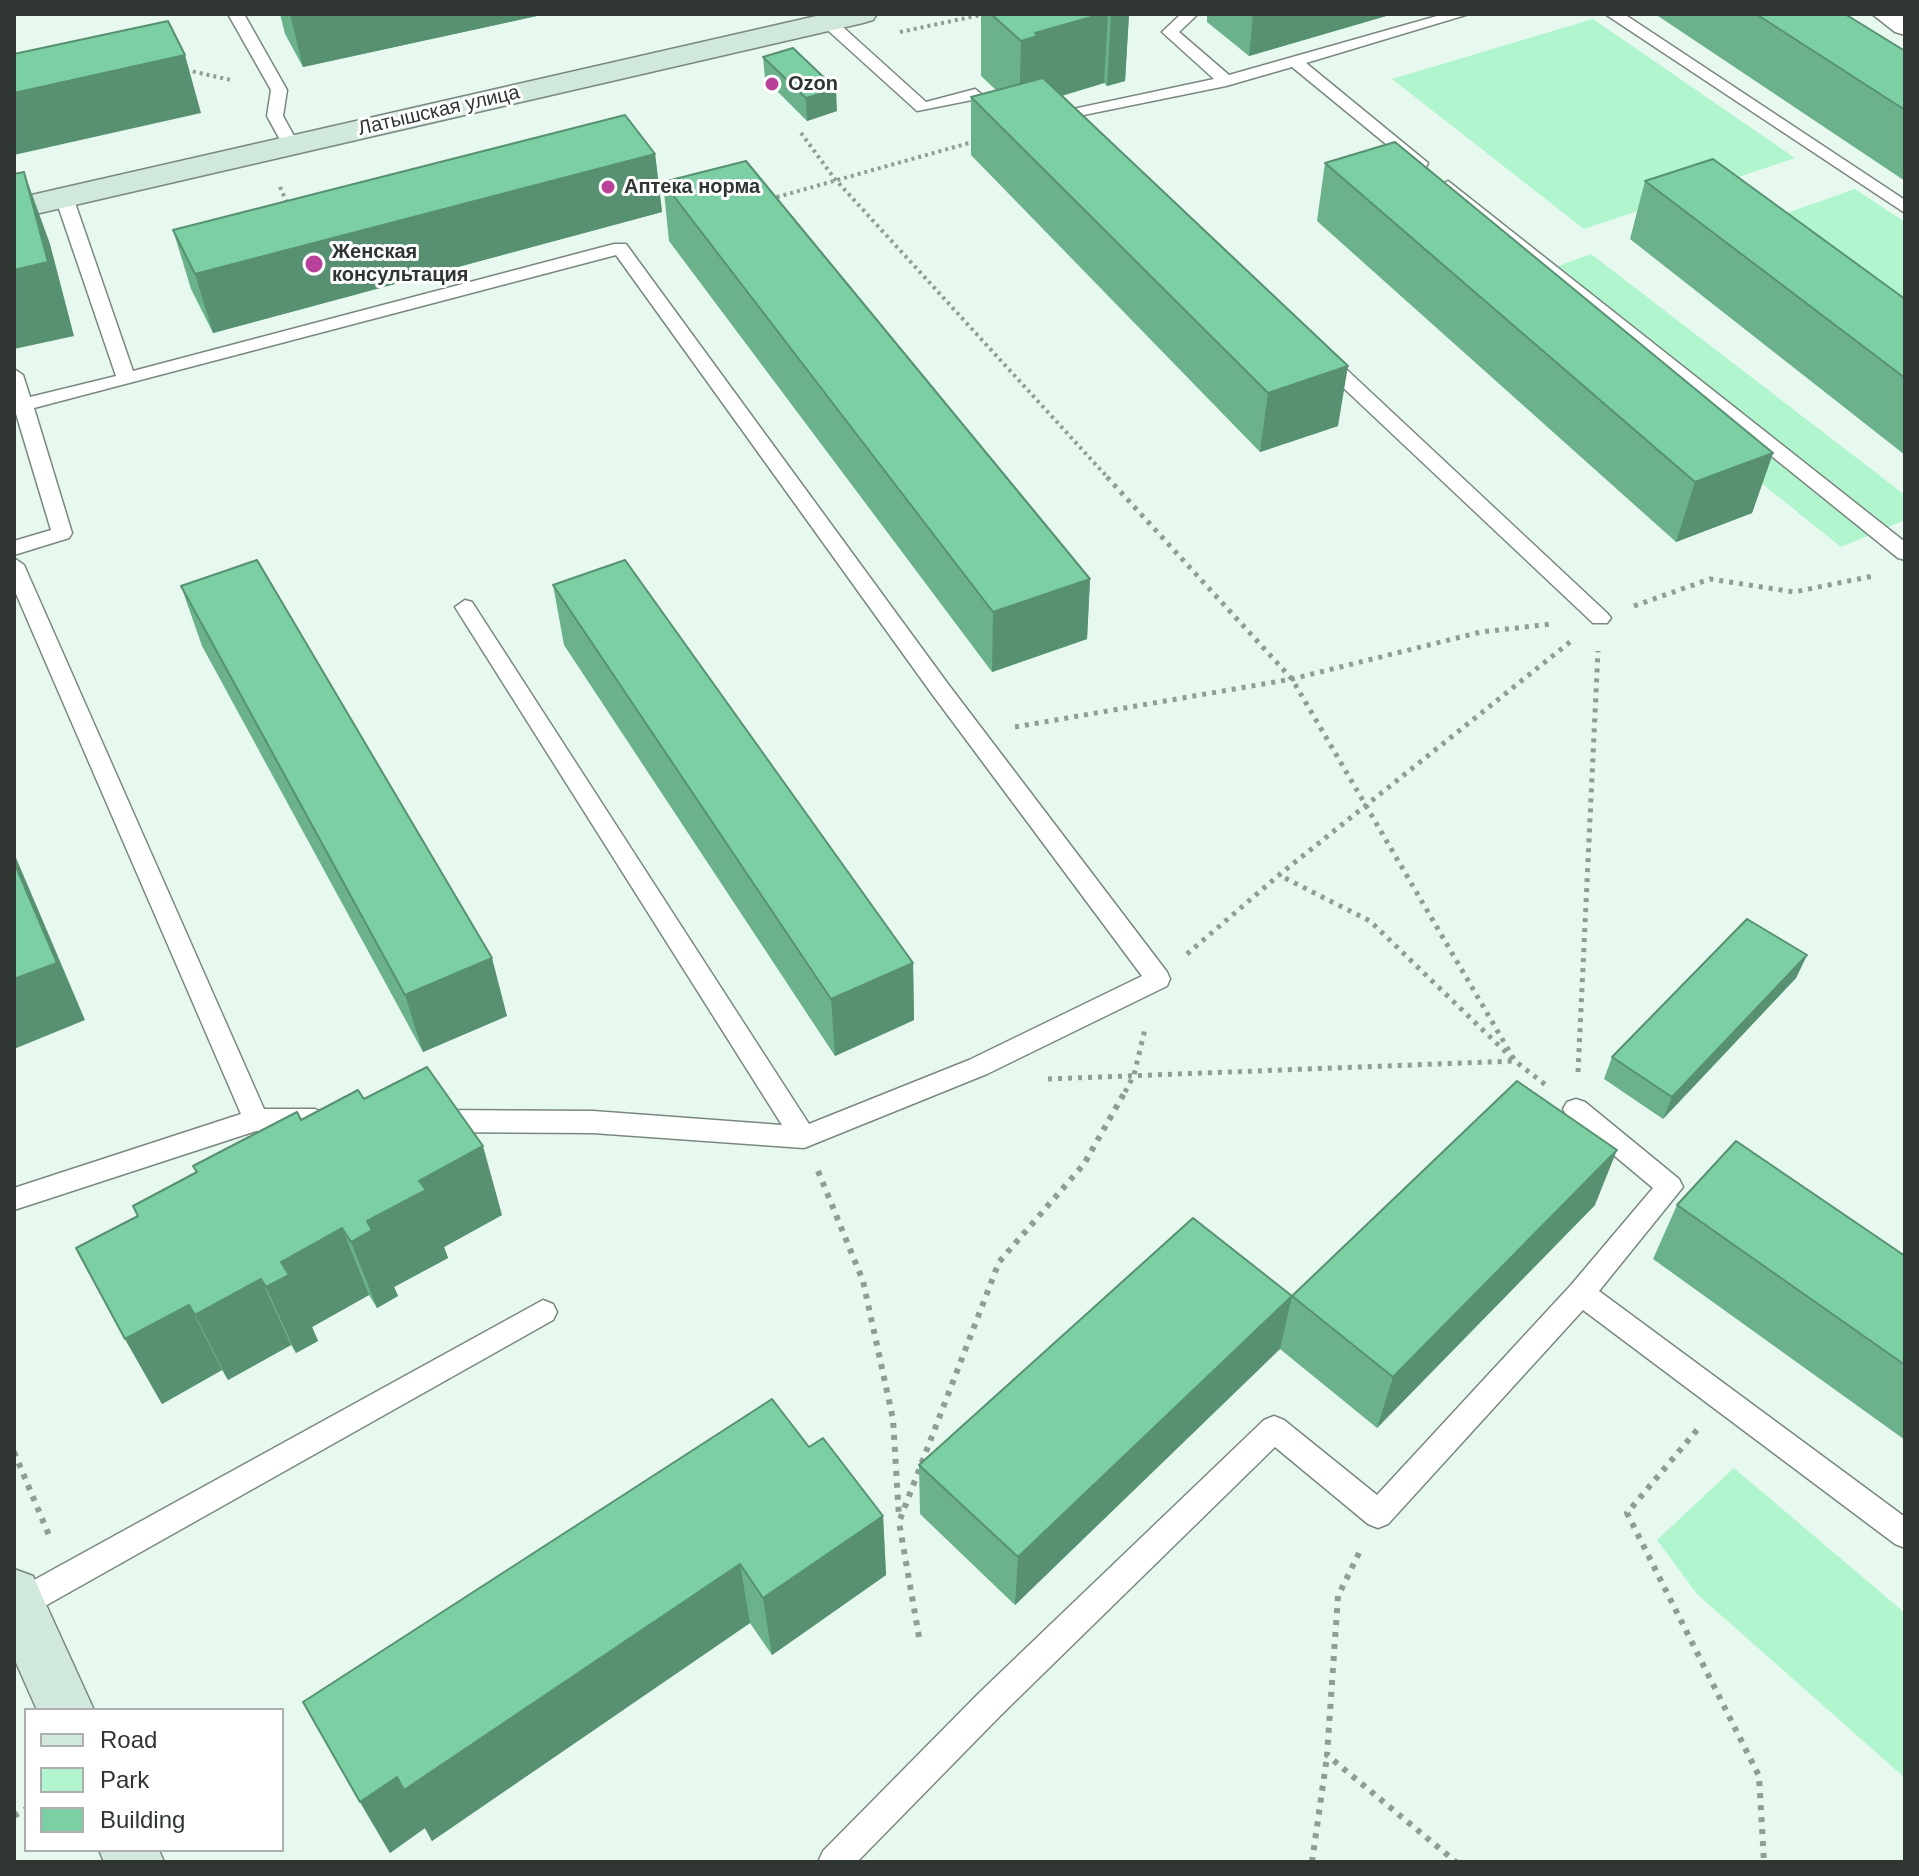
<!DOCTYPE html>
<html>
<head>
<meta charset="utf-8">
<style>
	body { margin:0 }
	#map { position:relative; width:1919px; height:1876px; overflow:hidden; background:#e7f8ee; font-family:Arial,sans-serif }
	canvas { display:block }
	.frame { position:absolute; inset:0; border:16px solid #2f3632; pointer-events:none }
	.legend { position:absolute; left:24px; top:1708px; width:260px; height:144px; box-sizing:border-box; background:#fff; border:2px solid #acafad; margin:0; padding:10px 14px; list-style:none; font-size:24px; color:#2f3632 }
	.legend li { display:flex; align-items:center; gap:16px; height:40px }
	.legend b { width:40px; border:2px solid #acafad }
</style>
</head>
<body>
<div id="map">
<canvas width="1919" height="1876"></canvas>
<div class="frame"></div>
<ul class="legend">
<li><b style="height:10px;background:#d1e8dc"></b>Road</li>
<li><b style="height:22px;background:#b1f5cf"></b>Park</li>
<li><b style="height:22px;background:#7ccfa3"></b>Building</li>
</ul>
</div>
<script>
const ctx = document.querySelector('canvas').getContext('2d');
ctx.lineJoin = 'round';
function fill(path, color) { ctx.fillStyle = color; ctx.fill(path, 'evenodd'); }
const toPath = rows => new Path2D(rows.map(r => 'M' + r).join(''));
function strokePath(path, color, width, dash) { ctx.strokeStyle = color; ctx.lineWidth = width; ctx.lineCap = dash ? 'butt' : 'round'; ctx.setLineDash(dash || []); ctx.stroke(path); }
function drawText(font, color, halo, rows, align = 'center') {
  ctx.font = font + ' Arial,sans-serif'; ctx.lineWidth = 6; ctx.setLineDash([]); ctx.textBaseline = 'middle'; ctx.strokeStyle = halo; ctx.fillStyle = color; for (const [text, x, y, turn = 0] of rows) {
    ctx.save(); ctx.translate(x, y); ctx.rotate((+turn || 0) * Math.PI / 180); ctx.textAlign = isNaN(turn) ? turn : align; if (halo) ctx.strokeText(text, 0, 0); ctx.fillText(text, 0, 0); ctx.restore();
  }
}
const green = toPath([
	[1593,19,1795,158,1584,229,1392,79],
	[1855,189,1905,222,1905,341,1744,228],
	[1591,254,1905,495,1905,520,1841,547,1512,283],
	[1734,1468,1905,1613,1905,1778,1697,1594,1657,1540]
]);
const pathFar2 = toPath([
	[900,32,985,14],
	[186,70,231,80],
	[801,133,834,178,1109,479],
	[280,187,289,207],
	[770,199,976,141]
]);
const pathFar1 = toPath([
	[1107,477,1292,679,1515,1061,1547,1086],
	[1634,606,1710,579,1794,592,1873,576],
	[1015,727,1292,679,1481,632,1551,624],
	[1187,954,1279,875,1570,642],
	[1578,1072,1598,651],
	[1048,1079,1515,1061,1370,921,1279,875],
	[1125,1092,1134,1075,1145,1029]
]);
const path = toPath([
	[818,1171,863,1281,893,1419,899,1517],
	[1697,1430,1627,1513,1759,1776,1764,1862],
	[14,1452,51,1540],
	[1359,1553,1338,1596,1327,1755,1456,1862],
	[919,1637,899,1522,999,1262,1084,1164,1126,1090],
	[14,1816,26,1809],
	[1312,1862,1327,1756]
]);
const lane = toPath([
	[228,14,244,14,287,90,283,116,299,145,297,149,285,149,267,116,271,90,228,14],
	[1181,14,1198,14,1179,32,1229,75,1444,14,1469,14,1306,63,1428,163,1426,167,1414,167,1292,67,1226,86,1059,120,1059,112,1214,79,1162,32,1181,14],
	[1605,14,1624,14,1905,200,1905,213,1605,14],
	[822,19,834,19,926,102,975,89,1010,118,1002,123,996,122,972,100,917,111,822,25,822,19],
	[1448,181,1905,542,1905,560,1898,558,1442,190,1439,186,1448,181],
	[64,192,73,197,133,371,614,244,626,244,948,684,1167,972,1170,979,1167,986,987,1074,804,1148,593,1133,432,1132,423,1128,419,1121,423,1114,432,1110,593,1111,782,1125,455,607,465,600,472,602,809,1124,969,1060,1142,976,932,694,616,255,34,408,72,533,69,538,14,555,14,541,51,530,14,407,14,369,23,375,30,397,116,376,55,197,64,192],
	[1324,353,1331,355,1607,613,1611,618,1607,623,1593,623,1317,363,1315,359,1324,353],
	[14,558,24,565,264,1109,315,1109,324,1113,328,1120,324,1127,315,1131,256,1131,14,1210,14,1188,241,1114,14,589,14,558],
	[1576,1099,1585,1102,1679,1179,1683,1187,1599,1291,1905,1517,1905,1548,1895,1544,1583,1310,1388,1524,1378,1528,1368,1524,1275,1447,1001,1715,857,1862,818,1862,823,1851,979,1693,1264,1420,1274,1416,1284,1420,1377,1495,1571,1285,1653,1188,1567,1116,1563,1109,1567,1102,1576,1099],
	[543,1300,553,1304,557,1312,553,1320,29,1615,14,1618,14,1591,543,1300]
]);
const street = toPath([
	[1872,14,1905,14,1905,35,1895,32,1872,14]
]);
const secondary = toPath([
	[825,14,877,14,873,20,863,23,14,219,14,199,825,14],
	[14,1569,33,1576,94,1710,37,1710,14,1658,14,1569],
	[99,1850,159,1850,164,1862,104,1862,99,1850]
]);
const wall = toPath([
	[280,14,546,14,303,67,285,34],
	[981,14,1129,14,1125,81,1107,86,1104,83,1062,96,1338,426,1260,452,971,155,971,97,996,90,981,76],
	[1207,14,1393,14,1249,56,1207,22],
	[1655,14,1845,14,1905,51,1905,181],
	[763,57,837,111,807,121,765,79],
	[655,154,662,212,213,333,191,289,173,230],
	[1325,163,1773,453,1752,513,1676,542,1317,221],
	[1645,181,1905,299,1905,455,1630,239],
	[663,182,1090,579,1087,639,992,672,669,241],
	[553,585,913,963,914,1020,835,1056,564,645],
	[181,586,507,1016,423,1052,202,646],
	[1807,955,1796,978,1663,1119,1604,1079,1612,1057],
	[364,1099,502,1215,444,1247,448,1258,394,1287,398,1296,377,1308,369,1295,312,1327,318,1341,296,1353,291,1345,228,1380,222,1370,162,1404,125,1339,138,1216,197,1173,193,1166,301,1120],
	[1595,1205,1377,1428,1280,1349,1015,1605,920,1514,919,1465,1292,1296],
	[1677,1205,1905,1256,1905,1440,1653,1259],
	[809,1447,883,1516,886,1575,772,1655,750,1623,432,1841,425,1828,390,1853,360,1802]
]);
const shadedWall = toPath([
	[290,14,546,14,303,67],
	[1102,14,1108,14,1104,83,1037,103,1019,112,1021,41,1035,33],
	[1116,14,1129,14,1125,81,1107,86,1111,15],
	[1253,14,1393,14,1249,56],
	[185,55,201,113,14,155,14,93],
	[836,89,837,111,807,121,806,98],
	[655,154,662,212,213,333,195,274],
	[24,172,50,244,74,336,14,349,14,270],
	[1348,366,1338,426,1260,452,1268,393],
	[1773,453,1752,513,1676,542,1695,482],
	[1090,579,1087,639,992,672,993,612],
	[14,853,85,1020,14,1049],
	[1807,955,1796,978,1663,1119,1672,1097],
	[492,958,507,1016,423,1052,405,995],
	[913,963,914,1020,835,1056,831,999],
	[483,1146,502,1215,444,1247,448,1258,394,1287,398,1296,377,1308,351,1242,367,1221,419,1181],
	[1617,1150,1595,1205,1377,1428,1393,1377],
	[342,1228,369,1295,312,1327,318,1341,296,1353,266,1287,281,1262],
	[261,1279,291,1345,228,1380,195,1315],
	[1292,1296,1280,1349,1015,1605,1018,1557],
	[189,1305,222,1370,162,1404,125,1339],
	[883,1516,886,1575,772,1655,763,1598],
	[740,1564,750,1623,432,1841,404,1790],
	[397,1777,425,1828,390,1853,360,1802]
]);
const building = toPath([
	[991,14,1102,14,1035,33,1038,36,1021,41,991,14],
	[1756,14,1845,14,1905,51,1905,110,1756,14],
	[168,21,185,55,14,93,14,54,168,21],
	[793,48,836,89,806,98,763,57,793,48],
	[1043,78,1348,366,1268,393,971,97,1043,78],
	[625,115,655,154,195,274,173,230,625,115],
	[1395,142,1773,453,1695,482,1325,163,1395,142],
	[1713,159,1905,299,1905,378,1645,181,1713,159],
	[746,161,1090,579,993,612,663,182,746,161],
	[24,172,48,262,14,270,14,174,24,172],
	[257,560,492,958,405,995,181,586,257,560],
	[625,560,913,963,831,999,553,585,625,560],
	[14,862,57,963,14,979,14,862],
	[1747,919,1807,955,1672,1097,1612,1057,1747,919],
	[427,1067,483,1146,419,1181,426,1190,367,1221,372,1230,351,1242,342,1228,281,1262,289,1275,266,1287,261,1279,195,1315,189,1305,125,1339,76,1248,138,1216,133,1206,197,1172,193,1166,297,1112,301,1120,358,1090,364,1099,427,1067],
	[1517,1081,1617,1150,1393,1377,1292,1296,1018,1557,919,1465,1193,1218,1292,1296,1517,1081],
	[1736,1141,1905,1256,1905,1365,1677,1205,1736,1141],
	[772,1399,809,1447,823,1438,883,1516,763,1598,740,1564,404,1790,397,1777,360,1802,303,1702,772,1399]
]);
const markers = [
	[772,84,8,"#b84299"],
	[608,187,8,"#b84299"],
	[314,264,10,"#b84299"]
];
const farPoinames = [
	["Ozon",788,84],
	["Аптека норма",624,187],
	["Женская",332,252],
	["консультация",332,275]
];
const farStreetnames = [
	["Латышская улица",439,111,-13]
];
fill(green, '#b1f5cf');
strokePath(lane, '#79887f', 3);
strokePath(street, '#79887f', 3);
strokePath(secondary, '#79887f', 3);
strokePath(pathFar2, '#909d95', 4, [3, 4]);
strokePath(pathFar1, '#909d95', 5, [4, 6]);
strokePath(path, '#909d95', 6, [5, 7]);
fill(lane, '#fff');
fill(street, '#fff');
fill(secondary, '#d1e8dc');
fill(wall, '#6bb28c');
fill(shadedWall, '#579172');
fill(building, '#7ccfa3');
strokePath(building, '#579172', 2);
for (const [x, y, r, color] of markers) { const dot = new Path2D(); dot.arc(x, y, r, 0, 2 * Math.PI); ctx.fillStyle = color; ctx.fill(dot); strokePath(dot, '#fff', 3); }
drawText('bold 20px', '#2f3632', '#fff', farPoinames, 'left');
drawText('20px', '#2f3632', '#fff', farStreetnames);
</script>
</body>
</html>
